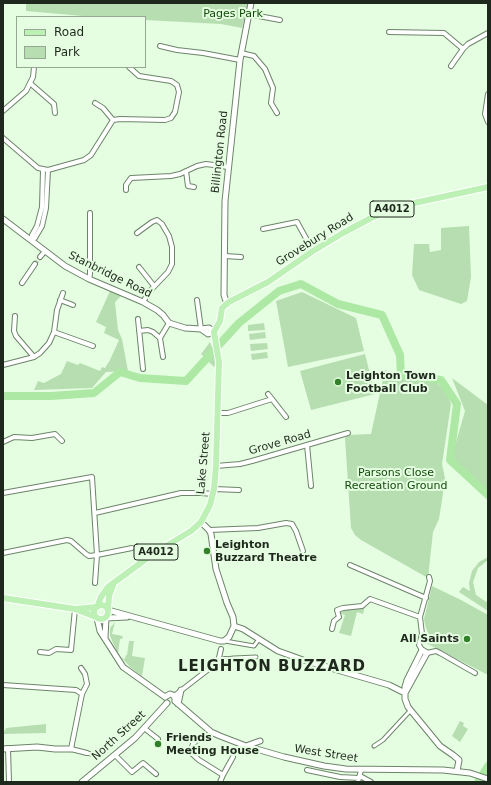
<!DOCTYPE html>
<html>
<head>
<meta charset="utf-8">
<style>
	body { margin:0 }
	#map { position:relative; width:491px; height:785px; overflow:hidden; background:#e5fee1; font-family:"DejaVu Sans",sans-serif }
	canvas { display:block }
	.frame { position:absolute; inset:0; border:4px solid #1f281d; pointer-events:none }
	.legend { position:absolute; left:16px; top:16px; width:130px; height:52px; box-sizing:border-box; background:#e5fee1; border:1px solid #96a893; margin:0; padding:5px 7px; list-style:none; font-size:12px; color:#1f281d }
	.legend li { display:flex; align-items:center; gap:8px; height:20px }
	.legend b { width:20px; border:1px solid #96a893 }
</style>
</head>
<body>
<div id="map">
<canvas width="491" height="785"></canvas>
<div class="frame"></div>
<ul class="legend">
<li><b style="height:5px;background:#bcf0b5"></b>Road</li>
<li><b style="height:11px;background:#b6deb0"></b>Park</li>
</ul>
</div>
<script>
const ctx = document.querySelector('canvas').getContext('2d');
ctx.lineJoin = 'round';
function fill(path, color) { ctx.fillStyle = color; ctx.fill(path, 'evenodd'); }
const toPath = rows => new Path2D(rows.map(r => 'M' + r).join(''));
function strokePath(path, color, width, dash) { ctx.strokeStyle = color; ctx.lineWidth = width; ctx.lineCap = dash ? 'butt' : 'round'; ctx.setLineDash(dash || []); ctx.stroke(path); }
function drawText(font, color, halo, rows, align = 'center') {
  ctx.font = font + ' "DejaVu Sans",sans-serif'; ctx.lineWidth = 4; ctx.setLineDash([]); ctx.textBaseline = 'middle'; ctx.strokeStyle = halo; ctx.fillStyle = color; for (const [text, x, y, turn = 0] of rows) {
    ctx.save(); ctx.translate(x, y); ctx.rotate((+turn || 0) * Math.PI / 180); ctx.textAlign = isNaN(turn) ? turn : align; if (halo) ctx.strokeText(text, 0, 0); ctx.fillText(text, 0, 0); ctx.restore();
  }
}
const green = toPath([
	[26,3,248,3,242,28,221,24,145,20,145,17,94,17,26,11],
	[469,226,471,277,467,301,461,304,419,290,412,275,414,244,429,244,430,252,441,250,441,228],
	[110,291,121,296,115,302,118,330,122,339,128,371,106,372,92,388,34,390,38,381,44,383,61,374,67,361,78,365,80,363,100,371,102,367,105,368,110,360,119,340,104,333,106,327,96,322],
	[302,292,356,318,364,351,288,367,276,301],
	[264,323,265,330,248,331,248,325],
	[265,332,266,338,250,340,249,334],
	[210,342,215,355,216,364,214,367,201,354],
	[267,343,268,349,251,351,250,344],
	[267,352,268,358,252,360,251,354],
	[365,354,375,394,311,410,300,371],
	[385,370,400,377,436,382,446,391,451,404,442,464,445,478,442,500,439,519,433,532,428,578,361,540,355,535,351,528,345,438,348,435,371,434],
	[452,378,488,405,488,498,450,463,465,411],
	[488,557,488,560,478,568,473,582,476,595,488,603,488,611,459,592,463,587,470,591,469,583,472,571,479,562],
	[432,586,461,600,488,615,488,675,426,643,428,633,425,625,424,619],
	[365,606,363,614,357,612,351,636,339,633,345,615,339,613,339,612,345,610],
	[115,622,112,634,123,636,122,639,120,639,118,654,110,636,110,628],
	[129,641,134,641,132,656,145,658,142,676,130,667,122,658,125,659,126,655,127,655],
	[460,721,464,723,463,726,468,729,460,742,452,736],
	[46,724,46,733,3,734,6,728]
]);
const river = toPath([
	[3,396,51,396,94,393,120,372,140,378,186,381,239,323,279,291,301,284,338,304,382,315,400,355,401,375,441,380,457,404,450,460,488,495],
	[478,782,488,766]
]);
const minorTunnel = toPath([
	[35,264,40,257]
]);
const pedestrian = toPath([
	[225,641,254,646,259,639],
	[225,659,234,658,256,657],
	[374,746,383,740,409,712],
	[87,753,95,755]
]);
const minor = toPath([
	[248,14,280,20],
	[389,32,444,33,463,49],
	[160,46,177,50,203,53,240,60],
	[241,53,254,56,265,69,273,88,271,103,277,113],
	[451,66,463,49,468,44,488,33],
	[31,84,54,104,55,113],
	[488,94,485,114,488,122],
	[95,103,103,108,113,120],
	[3,111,26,91,33,77,34,67],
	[3,138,38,168,48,170,84,160,91,155,113,120,120,119,165,120,171,118,175,112,179,92,177,85,171,81,139,76,129,67],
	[43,170,42,207,37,226,32,235,31,240,35,238,42,226,46,208,48,170],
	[186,171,188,186,194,187],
	[126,190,126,185,131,178,171,176,180,174,197,166,206,164,228,167],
	[263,229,297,222,313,251],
	[137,233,152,222,157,220,162,224,169,236,172,247,172,264,168,272,149,292,143,302],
	[224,256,241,257],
	[40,257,45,251],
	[139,267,154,286],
	[89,279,90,274,90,213],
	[22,283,35,264],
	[60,300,73,305],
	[197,300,201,329],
	[15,316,14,331,16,336,34,357],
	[138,319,143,369],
	[139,331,148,330,153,332,160,338,169,323],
	[54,332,93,346],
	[160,338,163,357],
	[3,365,34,357,40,353,49,343,54,332,57,310,63,293],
	[268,394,272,399],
	[217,413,228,413,272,399,286,417],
	[3,442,14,437,32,438,55,434,62,441],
	[307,445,311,486],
	[216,466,240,464,252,461,348,433],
	[214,489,239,490],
	[3,493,92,477,97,555,132,548],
	[95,513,181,493,201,493,213,494],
	[209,530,258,528,286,523,292,524,296,531,303,551],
	[3,553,67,540,71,541,86,554,89,556,97,555,95,583],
	[350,565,426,598],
	[332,629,334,621,339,617,337,610,343,608,362,606,370,599,420,617],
	[422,650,419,645,422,634,420,617,430,581,429,577],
	[40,652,49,653,56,649,71,650,75,609],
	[427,653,436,651,440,653,475,673],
	[218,662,225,659],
	[81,668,85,674,87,684,82,694,71,749,87,753],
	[3,685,76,690,82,694],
	[174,696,218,662,221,649],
	[144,728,158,739],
	[197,740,193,744,190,752,199,760,223,775,220,782],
	[8,748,9,782],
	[115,755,132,772,143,763,156,774],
	[307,770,340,777,359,778],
	[223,775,233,757],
	[360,776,371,782],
	[358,782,361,770]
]);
const tertiary = toPath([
	[3,219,65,266,89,279,143,302,157,310,163,315,169,323,185,328,201,329,208,334,214,332],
	[227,304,224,295,225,201,240,60,251,3],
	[201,329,209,328,214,332],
	[108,610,220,641,224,641,229,637,234,626,233,617,227,603,216,569,211,534,209,530,201,522],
	[97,618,100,631,123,667,165,697],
	[106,618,127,617],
	[234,626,243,629,278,651,303,660,389,685,405,693],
	[105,638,106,618],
	[405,693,427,653,422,650,407,680,405,687,405,699,408,707,440,746,453,755,459,760,457,771],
	[165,697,170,694,173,695,175,698,175,701],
	[175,701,211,732,220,736,246,746,284,757,324,766,346,769,443,770,470,773,488,779],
	[178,704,181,690],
	[246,746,260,741],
	[3,749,37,747,55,749,71,749],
	[82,782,135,738,167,703]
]);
const primary = toPath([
	[3,598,75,609,97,607],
	'94 612a7 7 0 1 1 14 0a7 7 0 1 1-14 0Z',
	[97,607,101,597,108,587,153,554,191,531,201,522,210,505,214,489,216,466,219,362,214,332,220,321,222,308,229,302,268,282,313,251,343,233,371,218,405,205,488,187],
	[75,609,96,617],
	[108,609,109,596,113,585]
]);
const markers = [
	[338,382,4,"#328029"],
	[207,551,4,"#328029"],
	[467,639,4,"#328029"],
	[158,744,4,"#328029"]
];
const shields = [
	[392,209,44],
	[156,552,44]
];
const shieldNames = [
	["A4012",392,209],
	["A4012",156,552]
];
const parkNames = [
	["Pages Park",233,14],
	["Parsons Close",396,473],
	["Recreation Ground",396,486]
];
const streetNames = [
	["Billington Road",220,152,-84],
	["Grovebury Road",315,240,-32],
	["Stanbridge Road",110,275,26],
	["Grove Road",280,443,-16],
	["Lake Street",204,463,-85],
	["North Street",119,736,-42],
	["West Street",326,754,9]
];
const poiNames = [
	["Leighton Town",346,376],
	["Football Club",346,389],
	["Leighton",215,545],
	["Buzzard Theatre",215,558],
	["All Saints",459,639,"right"],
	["Friends",166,738],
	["Meeting House",166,751]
];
const districtNames = [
	["LEIGHTON BUZZARD",272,667]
];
fill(green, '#b6deb0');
strokePath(river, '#ade9a5', 8);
strokePath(minorTunnel, '#bdd3ba', 4, [4, 2]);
strokePath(pedestrian, '#6d846a', 5);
strokePath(minor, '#6d846a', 6);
strokePath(tertiary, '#6d846a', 7);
strokePath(primary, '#fff', 8);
strokePath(pedestrian, '#fff', 3);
strokePath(minor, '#fff', 4);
strokePath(tertiary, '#fff', 5);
strokePath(primary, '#bcf0b5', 6);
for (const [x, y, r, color] of markers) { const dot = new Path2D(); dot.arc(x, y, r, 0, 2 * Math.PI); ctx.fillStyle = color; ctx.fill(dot); strokePath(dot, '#e5fee1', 1.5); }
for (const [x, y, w] of shields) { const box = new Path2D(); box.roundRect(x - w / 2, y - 8, w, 16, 3); ctx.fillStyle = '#e5fee1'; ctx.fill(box); strokePath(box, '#1f281d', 1); }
drawText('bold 10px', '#1f281d', null, shieldNames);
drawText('11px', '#114b09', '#e5fee1', parkNames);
drawText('11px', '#1f281d', '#e5fee1', streetNames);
drawText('bold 11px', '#1f281d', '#e5fee1', poiNames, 'left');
ctx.letterSpacing = '1px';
drawText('bold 15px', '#1f281d', '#e5fee1', districtNames);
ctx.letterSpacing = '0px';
</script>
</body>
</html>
